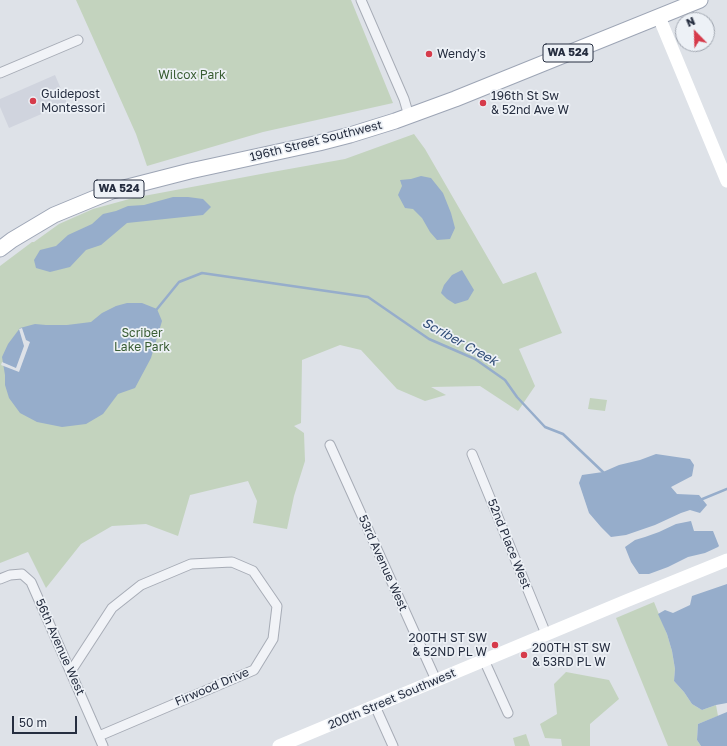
<!DOCTYPE html>
<html>
<head>
<meta charset="utf-8">
<style>
	body { margin:0 }
	#map { position:relative; width:727px; height:746px; overflow:hidden; background:#dee2e8; font-family:"Golos Text",sans-serif }
	canvas { display:block }
	.north { position:absolute; left:675px; top:12px; width:40px; height:40px; box-sizing:border-box; background:#edf1f6; border:1px solid #9da3ad; border-radius:50%; rotate:337deg; font-size:11px; font-weight:700; line-height:16px; text-align:center; color:#262e40 }
	.north::after { content:''; display:block; margin:auto; width:14px; height:18px; background:#d63b4b; clip-path:polygon(50% 0,100% 100%,50% 72%,0 100%) }
	.scale { position:absolute; left:12px; top:716px; width:65px; height:18px; box-sizing:border-box; border:2px solid #262e40; border-top:0; padding-left:5px; font-size:12px; line-height:14px; white-space:nowrap; color:#262e40; -webkit-text-stroke:3px #edf1f6; paint-order:stroke }
</style>
</head>
<body>
<div id="map">
<canvas width="727" height="746"></canvas>
<div class="north">N</div>
<div class="scale">50 m</div>
</div>
<script>
const ctx = document.querySelector('canvas').getContext('2d');
ctx.lineJoin = 'round';
function fill(path, color) { ctx.fillStyle = color; ctx.fill(path, 'evenodd'); }
const toPath = rows => new Path2D(rows.map(r => 'M' + r).join(''));
function strokePath(path, color, width, dash) { ctx.strokeStyle = color; ctx.lineWidth = width; ctx.lineCap = dash ? 'butt' : 'round'; ctx.setLineDash(dash || []); ctx.stroke(path); }
function drawText(font, color, halo, rows, align = 'center') {
  ctx.font = font + ' "Golos Text",sans-serif'; ctx.lineWidth = 3.5; ctx.setLineDash([]); ctx.textBaseline = 'middle'; ctx.strokeStyle = halo; ctx.fillStyle = color; for (const [text, x, y, turn = 0] of rows) {
    ctx.save(); ctx.translate(x, y); ctx.rotate((+turn || 0) * Math.PI / 180); ctx.textAlign = isNaN(turn) ? turn : align; if (halo) ctx.strokeText(text, 0, 0); ctx.fillText(text, 0, 0); ctx.restore();
  }
}
const built = toPath([
	[55,75,67,103,9,128,0,107,0,99]
]);
const green = toPath([
	[76,0,351,0,393,103,263,132,147,166,136,134],
	[414,134,425,149,503,284,536,272,562,333,519,349,535,386,518,411,480,386,431,387,446,395,425,401,397,389,361,350,340,345,302,360,301,423,294,426,304,433,305,461,294,496,287,529,253,523,257,501,248,481,190,495,178,536,146,524,112,526,81,544,46,588,28,552,0,563,0,266,32,242,34,242,59,224,93,209,133,198,261,174,345,159],
	[590,398,607,400,605,411,588,409],
	[654,602,667,634,672,651,675,669,674,681,684,692,692,704,702,710,716,705,718,716,698,724,697,740,701,746,668,746,616,618],
	[566,672,609,680,619,699,590,724,590,746,562,746,561,739,545,738,540,724,557,714,554,684],
	[526,734,530,746,515,746,513,738]
]);
const water = toPath([
	[421,176,431,178,443,193,451,213,455,228,450,239,437,240,430,232,422,218,413,209,405,208,398,195,402,186,400,180,411,179],
	[173,197,188,197,203,199,211,207,203,215,127,223,101,245,86,250,70,267,50,272,36,268,34,260,40,250,56,246,68,235,92,224,103,214,116,211,128,206,144,205],
	[462,270,474,290,468,300,455,304,447,299,441,293,444,285,452,275],
	[127,303,142,303,157,309,162,321,151,358,135,388,118,394,103,414,86,424,62,427,37,422,20,413,9,398,5,385,5,375,2,357,8,344,20,328,35,324,46,325,67,325,91,322,102,313,116,306],
	[656,454,690,459,694,465,692,476,671,487,677,494,699,495,707,505,700,513,690,510,681,513,655,525,626,535,611,537,601,527,589,513,579,483,582,475,603,472,619,465,640,460],
	[691,521,694,531,713,531,719,546,718,547,705,553,688,557,668,567,649,574,639,574,631,562,625,547,635,540,645,537,659,532,676,524],
	[727,584,727,703,716,705,702,710,692,704,684,692,674,681,675,669,672,651,667,634,658,614,665,610,673,613,690,605,692,596],
	[727,712,727,746,701,746,697,740,698,724]
]);
const pier = toPath([
	[22,328,26,340,30,342,19,372,1,365,2,362,16,368,24,346,19,329]
]);
const stream = toPath([
	[157,309,179,282,202,273,368,297,429,339,475,359,505,380,517,397,545,427,563,434,604,473],
	[700,500,727,489]
]);
const street = toPath([
	[361,0,404,99,409,116],
	[0,73,78,40],
	[330,445,436,680],
	[472,454,546,634],
	[0,579,10,575,22,574,31,582,103,746],
	[484,660,508,713],
	[71,671,112,608,141,585,191,564,232,562,253,571,277,606,273,639,254,670,99,736],
	[375,706,393,746]
]);
const secondary = toPath([
	[659,17,727,181],
	[279,746,626,601,727,560]
]);
const primary = toPath([
	[0,249,12,240,54,215,112,191,190,171,319,143,350,135,395,121,455,99,700,0]
]);
const markers = [
	[429,54,4,"#d63b4b"],
	[33,101,4,"#d63b4b"],
	[483,103,4,"#d63b4b"],
	[495,645,4,"#d63b4b"],
	[524,655,4,"#d63b4b"]
];
const shields = [
	[568,53,50],
	[119,189,50]
];
const shieldNames = [
	["WA 524",568,53],
	["WA 524",119,189]
];
const poiNames = [
	["Wendy's",437,54],
	["Guidepost",41,94],
	["Montessori",41,108],
	["196th St Sw",491,96],
	["& 52nd Ave W",491,110],
	["200TH ST SW",487,638,"right"],
	["& 52ND PL W",487,652,"right"],
	["200TH ST SW",532,648],
	["& 53RD PL W",532,662]
];
const parkNames = [
	["Wilcox Park",192,75],
	["Scriber",142,333],
	["Lake Park",142,347]
];
const streetNames = [
	["196th Street Southwest",316,141,-14],
	["52nd Place West",509,544,68],
	["53rd Avenue West",383,563,66],
	["56th Avenue West",60,647,66],
	["Firwood Drive",212,687,-23],
	["200th Street Southwest",392,699,-23]
];
const waterNames = [
	["Scriber Creek",460,342,29]
];
fill(built, '#d0d4de');
fill(green, '#c3d3be');
fill(water, '#96adcb');
fill(pier, '#dee2e8');
strokePath(stream, '#96adcb', 2.5);
strokePath(street, '#a7acb6', 11);
strokePath(primary, '#9da5b5', 17);
strokePath(street, '#f1f3f7', 9);
strokePath(secondary, '#fff', 13);
strokePath(primary, '#fff', 15);
for (const [x, y, r, color] of markers) { const dot = new Path2D(); dot.arc(x, y, r, 0, 2 * Math.PI); ctx.fillStyle = color; ctx.fill(dot); strokePath(dot, '#edf1f6', 1.5); }
for (const [x, y, w] of shields) { const box = new Path2D(); box.roundRect(x - w / 2, y - 9, w, 18, 3); ctx.fillStyle = '#edf1f6'; ctx.fill(box); strokePath(box, '#262e40', 1); }
drawText('bold 11px', '#262e40', null, shieldNames);
drawText('12px', '#262e40', '#edf1f6', poiNames, 'left');
drawText('12px', '#395d33', '#edf1f6', parkNames);
drawText('12px', '#262e40', '#edf1f6', streetNames);
drawText('italic 13px', '#2e4b76', '#edf1f6', waterNames);
</script>
</body>
</html>
